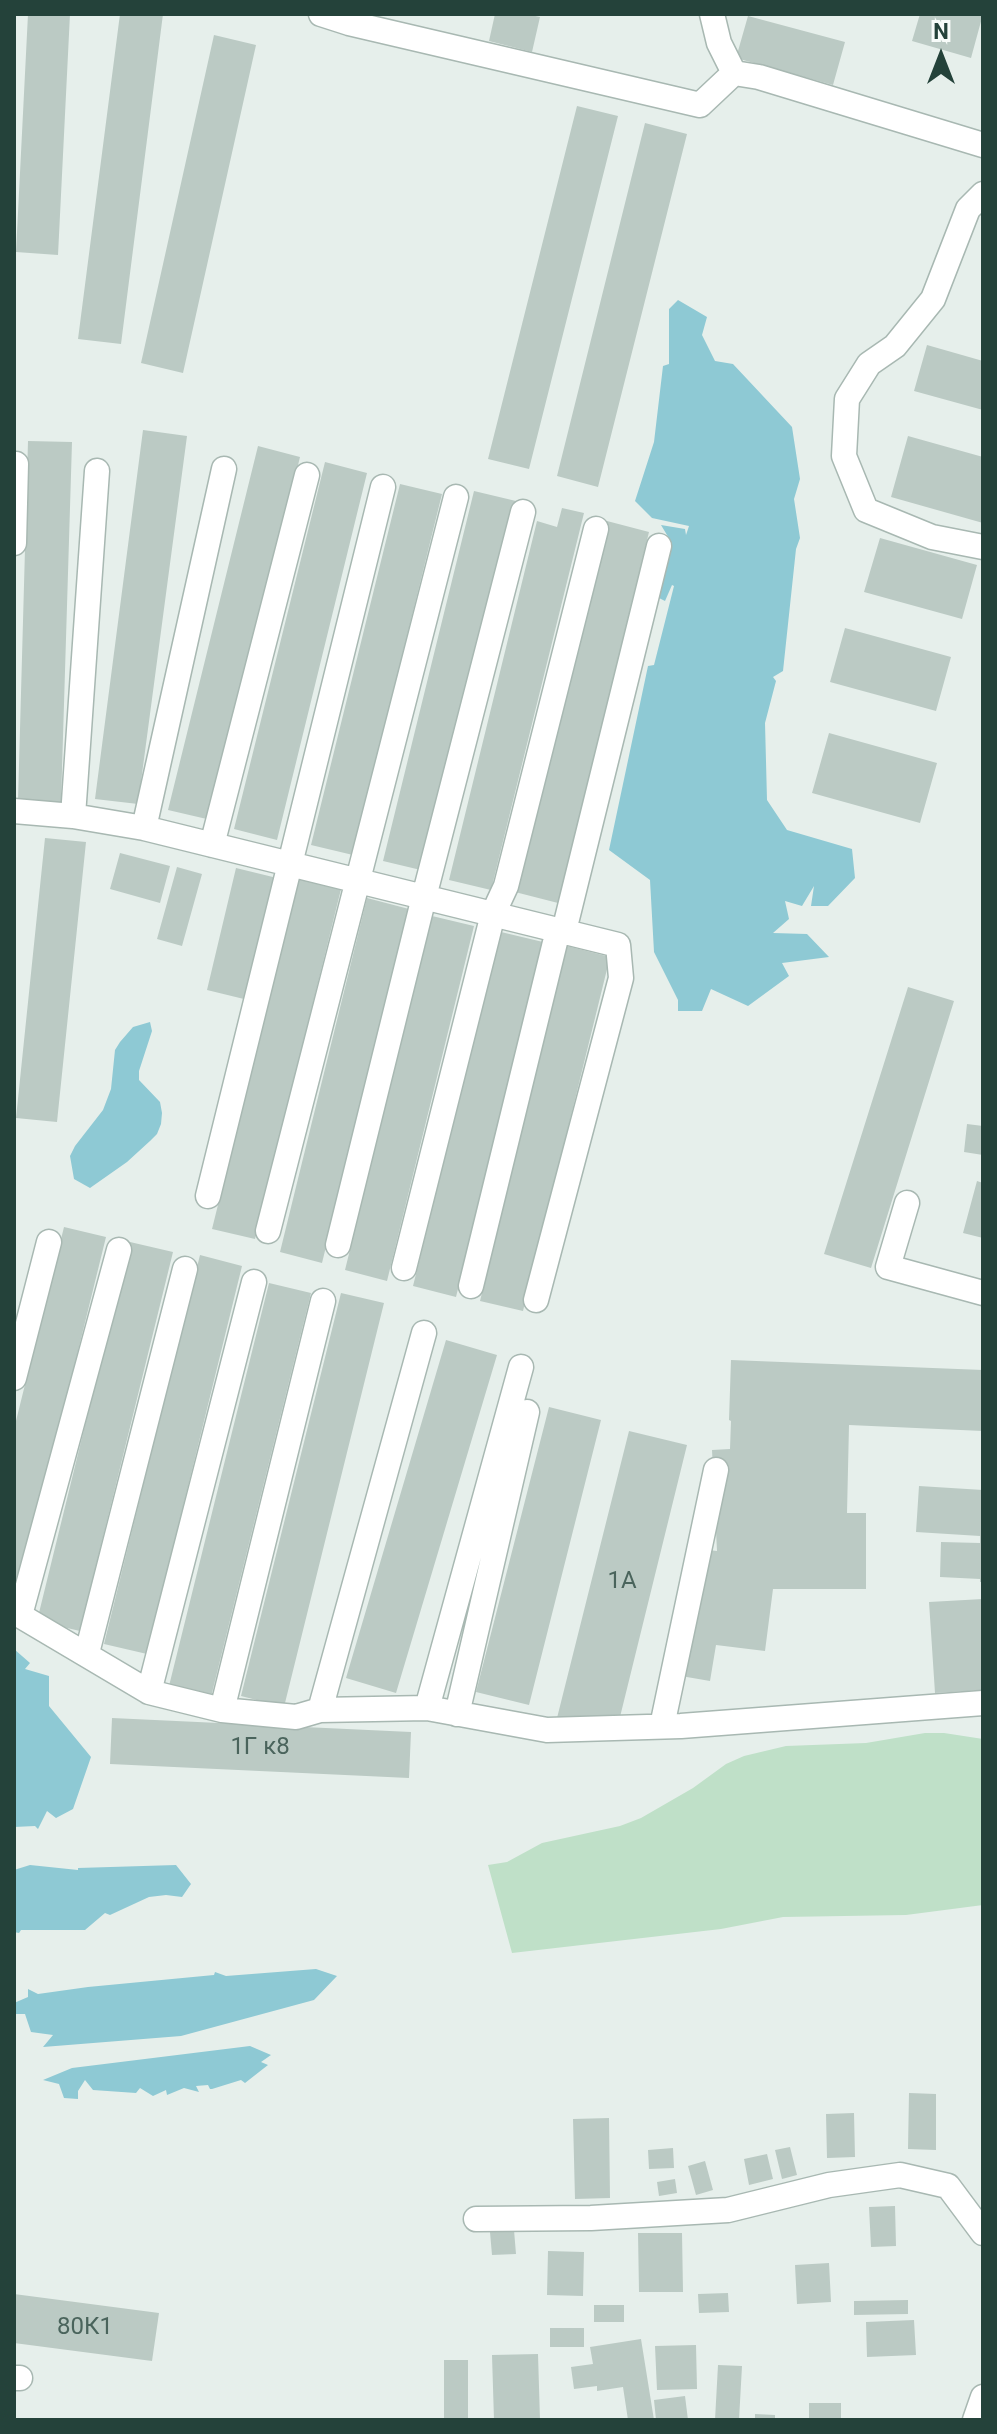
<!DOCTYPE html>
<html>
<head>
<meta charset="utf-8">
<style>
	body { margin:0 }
	#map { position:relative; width:997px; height:2434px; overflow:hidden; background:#e6efeb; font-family:Roboto,sans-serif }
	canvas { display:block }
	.frame { position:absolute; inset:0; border:16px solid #24423a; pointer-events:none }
	.north { position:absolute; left:901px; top:16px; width:80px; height:80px; -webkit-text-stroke:6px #f7fbf9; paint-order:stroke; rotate:0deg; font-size:22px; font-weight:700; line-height:32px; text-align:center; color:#24423a }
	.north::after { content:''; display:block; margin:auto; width:28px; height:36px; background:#24423a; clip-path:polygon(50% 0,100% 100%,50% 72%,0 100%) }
</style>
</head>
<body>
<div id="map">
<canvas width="997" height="2434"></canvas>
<div class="frame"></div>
<div class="north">N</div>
</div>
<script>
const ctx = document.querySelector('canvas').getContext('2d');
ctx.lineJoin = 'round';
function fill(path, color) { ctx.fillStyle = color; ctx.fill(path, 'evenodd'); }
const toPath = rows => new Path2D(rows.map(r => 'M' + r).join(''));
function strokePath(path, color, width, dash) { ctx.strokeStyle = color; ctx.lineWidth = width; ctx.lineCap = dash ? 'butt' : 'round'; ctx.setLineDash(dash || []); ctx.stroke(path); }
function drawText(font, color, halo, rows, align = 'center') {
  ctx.font = font + ' Roboto,sans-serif'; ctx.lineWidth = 6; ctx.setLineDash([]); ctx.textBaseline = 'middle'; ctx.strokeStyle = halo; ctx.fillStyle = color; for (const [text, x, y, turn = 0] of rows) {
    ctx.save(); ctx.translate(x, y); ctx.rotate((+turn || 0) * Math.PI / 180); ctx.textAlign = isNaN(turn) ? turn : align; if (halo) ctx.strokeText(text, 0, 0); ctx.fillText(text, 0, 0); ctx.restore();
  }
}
const green = toPath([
	[925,1733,944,1733,983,1739,983,1905,906,1915,783,1917,721,1929,512,1953,488,1865,507,1862,542,1843,620,1826,641,1818,693,1788,726,1764,744,1756,786,1746,866,1743]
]);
const water = toPath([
	[678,300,707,317,702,335,715,361,733,364,792,427,800,479,794,499,800,538,796,549,783,671,773,677,776,681,765,723,767,800,787,830,852,849,855,878,828,906,811,906,814,886,802,906,785,901,789,919,773,933,807,934,829,957,782,963,789,976,748,1006,711,989,702,1011,678,1011,678,1000,654,952,650,880,609,850,648,666,654,665,674,586,672,585,665,601,657,597,670,540,661,525,685,529,686,535,689,526,652,518,635,501,654,442,663,366,669,364,669,309],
	[150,1022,152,1031,139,1071,139,1080,160,1102,162,1113,161,1124,157,1134,150,1141,127,1162,90,1188,74,1179,70,1156,75,1146,103,1110,111,1089,115,1050,120,1042,133,1027],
	[14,1649,30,1663,25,1669,49,1676,49,1706,91,1757,73,1809,56,1818,47,1811,38,1829,35,1826,14,1827],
	[30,1865,78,1870,78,1868,176,1865,191,1884,182,1897,166,1895,149,1897,110,1915,105,1913,85,1930,21,1930,19,1933,14,1932,14,1870],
	[316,1969,337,1976,314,2000,181,2036,43,2047,53,2035,31,2032,25,2014,14,2014,14,2003,28,1997,28,1989,38,1994,88,1987,214,1975,215,1972,226,1976],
	[250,2046,271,2055,261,2062,268,2065,245,2083,241,2080,212,2089,210,2089,208,2085,196,2086,199,2092,184,2088,167,2095,166,2090,153,2096,140,2088,136,2093,93,2090,85,2080,78,2091,78,2099,64,2098,59,2084,43,2080,72,2068]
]);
const building = toPath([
	[28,14,70,14,58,255,16,252],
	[120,14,163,14,121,344,78,339],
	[495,14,526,14,540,17,532,52,489,41],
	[920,14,983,14,971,58,912,41],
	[748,16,845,42,833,85,736,58],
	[214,35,256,45,183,373,141,363],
	[577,106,618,116,529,469,488,459],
	[645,123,687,134,598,487,557,476],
	[927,345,983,361,983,410,914,391],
	[143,430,187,436,138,804,95,799],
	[908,436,983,457,983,523,891,497],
	[28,441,72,442,61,802,18,801],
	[258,446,300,457,211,820,168,810],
	[325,462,367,473,277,840,234,829],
	[400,484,442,494,353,855,311,845],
	[474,491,516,501,425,871,383,861],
	[562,508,584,513,491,890,449,880,537,521,557,527],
	[607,521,649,532,558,903,515,892],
	[880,538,977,565,962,619,864,592],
	[845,628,951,657,936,711,830,682],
	[829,733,937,763,920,823,812,793],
	[45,838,86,842,57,1122,16,1118],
	[120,853,170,866,160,903,110,889],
	[177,867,202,874,182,946,157,939],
	[236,868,277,878,248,1000,207,990],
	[300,875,342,885,255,1239,212,1229],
	[367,898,409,909,322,1263,280,1252],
	[432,916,474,926,387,1281,345,1270],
	[501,932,543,942,456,1297,413,1286],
	[567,946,610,957,523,1311,480,1301],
	[908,987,954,1001,871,1268,824,1254],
	[967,1124,983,1126,983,1155,964,1152],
	[977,1181,983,1183,983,1238,963,1233],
	[64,1227,106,1237,19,1591,14,1590,14,1429],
	[130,1242,173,1252,80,1631,37,1621],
	[200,1255,242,1266,147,1654,104,1644],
	[269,1283,311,1293,211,1697,169,1686],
	[341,1293,384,1303,284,1707,241,1696],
	[446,1340,497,1355,396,1693,346,1678],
	[731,1360,983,1370,983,1431,849,1425,847,1513,866,1513,866,1589,773,1589,765,1651,716,1645,710,1681,681,1676,699,1549,717,1551,712,1450,730,1449,731,1421,729,1420],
	[549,1407,601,1420,529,1705,476,1692],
	[629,1431,687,1445,619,1721,557,1718],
	[919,1486,983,1490,983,1582,980,1582,980,1579,940,1577,941,1542,980,1543,980,1536,916,1532],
	[983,1599,983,1690,935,1693,929,1602],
	[112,1718,411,1732,409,1778,110,1764],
	[909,2093,936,2094,936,2150,908,2149],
	[854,2113,855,2157,827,2158,826,2114],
	[609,2118,610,2198,575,2199,573,2119],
	[790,2147,797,2175,782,2179,775,2150],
	[673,2148,674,2168,649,2169,648,2150],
	[767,2154,773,2179,749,2185,744,2159],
	[705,2161,713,2190,696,2195,688,2166],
	[675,2179,677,2193,659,2196,657,2182],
	[895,2206,896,2246,871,2247,869,2207],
	[514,2230,516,2254,492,2255,490,2232],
	[638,2233,682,2233,683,2292,639,2292],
	[548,2251,584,2252,583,2296,547,2295],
	[829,2263,831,2302,797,2304,795,2265],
	[728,2293,729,2312,699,2313,698,2294],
	[14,2294,159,2313,152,2361,14,2343],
	[908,2300,908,2314,854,2315,854,2301],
	[594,2305,624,2305,624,2322,594,2322],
	[914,2320,916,2355,867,2357,866,2322],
	[550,2328,584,2328,584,2347,550,2347],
	[641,2339,654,2420,645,2420,645,2418,628,2420,623,2387,597,2391,597,2386,574,2389,571,2367,593,2364,590,2347],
	[696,2345,697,2389,657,2390,655,2346],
	[538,2354,540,2420,494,2420,492,2355],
	[444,2360,468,2360,468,2420,444,2420],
	[718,2365,742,2366,739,2420,715,2420],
	[685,2396,688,2420,656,2420,654,2400],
	[809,2403,841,2403,841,2420,809,2420],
	[755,2414,775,2415,775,2420,755,2420]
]);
const minor = toPath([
	[321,14,349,23,700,105,734,73,719,43,712,14],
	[734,73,759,77,983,145],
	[983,194,968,209,933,299,895,346,869,364,847,399,844,456,866,510,932,537,983,547],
	[14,543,16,464],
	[14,811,73,816,144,828,618,945,621,978,536,1300],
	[73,816,97,471],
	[144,828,224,469],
	[212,845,307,475],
	[564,931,659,546],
	[208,1196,383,487],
	[907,1203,888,1267,983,1293],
	[268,1231,456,497],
	[338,1245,424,897,523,512],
	[404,1268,493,914,506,886,596,529],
	[471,1286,558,930],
	[424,1333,320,1710,427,1708,547,1730,681,1726,983,1703],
	[14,1378,49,1242],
	[14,1612,149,1692,222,1710,296,1717,320,1710],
	[20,1615,119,1250],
	[87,1653,185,1269],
	[149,1692,254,1282],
	[427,1708,521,1367],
	[222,1710,323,1301],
	[457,1714,527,1412],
	[662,1726,716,1470],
	[476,2219,591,2218,728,2210,829,2185,900,2175,948,2186,983,2233],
	[14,2378,20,2378],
	[975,2420,983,2397]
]);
const numberNames = [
	["1А",622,1582],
	["1Г к8",260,1748],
	["80К1",85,2328]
];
fill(green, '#bfe0c8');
fill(water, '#8ec9d4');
fill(building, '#bbcac4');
strokePath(minor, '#a8b8b2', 27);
strokePath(minor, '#fff', 24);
drawText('24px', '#4a645c', null, numberNames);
</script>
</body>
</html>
